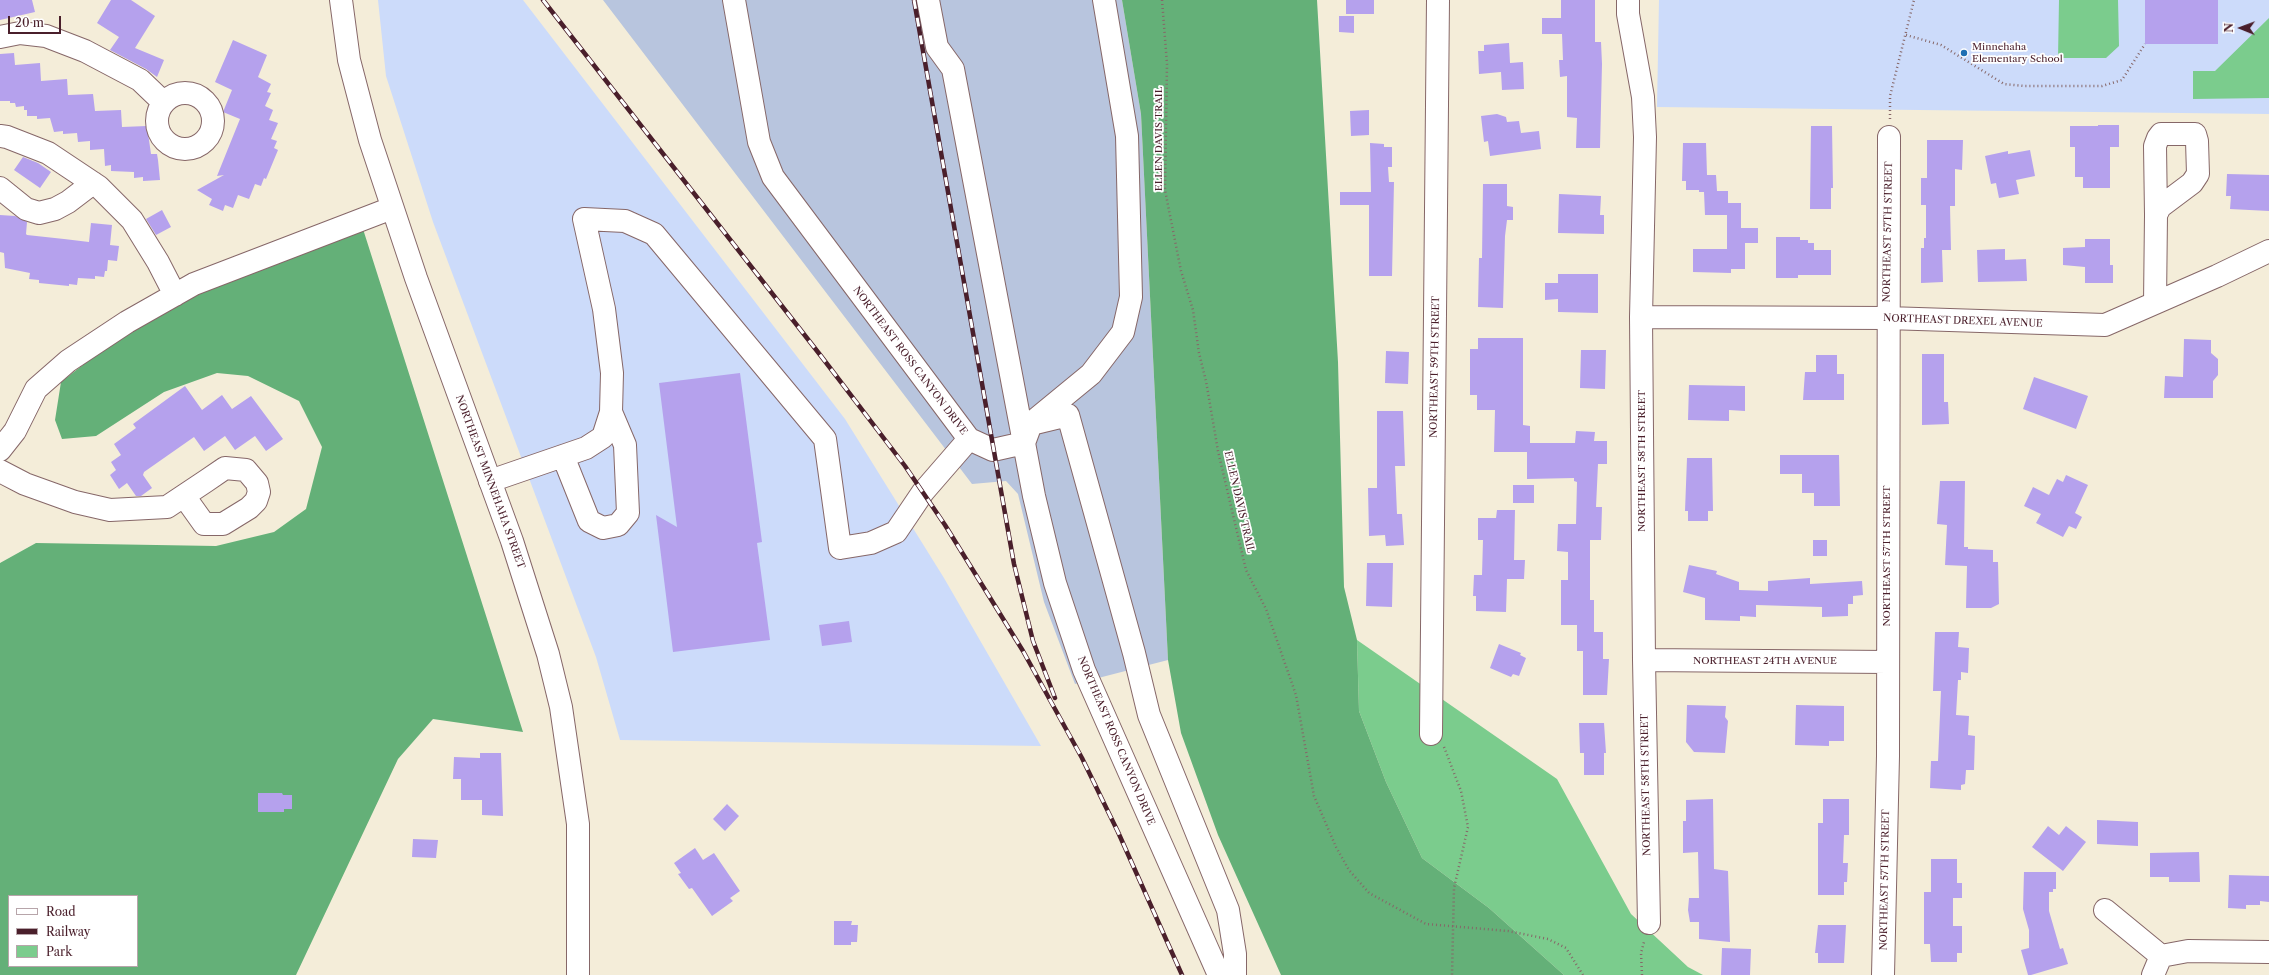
<!DOCTYPE html>
<html>
<head>
<meta charset="utf-8">
<style>
	body { margin:0 }
	#map { position:relative; width:2269px; height:975px; overflow:hidden; background:#f4edd9; font-family:"Libre Caslon Text",serif }
	canvas { display:block }
	.legend { position:absolute; left:8px; top:895px; width:130px; height:72px; box-sizing:border-box; background:#fff; border:1px solid #b7a5aa; margin:0; padding:5px 7px; list-style:none; font-size:12px; color:#4a1f2b }
	.legend li { display:flex; align-items:center; gap:8px; height:20px }
	.legend b { width:20px; border:1px solid #b7a5aa }
	.north { position:absolute; left:2221px; top:8px; width:40px; height:40px; -webkit-text-stroke:3px #fff; paint-order:stroke; rotate:271deg; font-size:11px; font-weight:700; line-height:16px; text-align:center; color:#4a1f2b }
	.north::after { content:''; display:block; margin:auto; width:14px; height:18px; background:#4a1f2b; clip-path:polygon(50% 0,100% 100%,50% 72%,0 100%) }
	.scale { position:absolute; left:8px; top:16px; width:53px; height:18px; box-sizing:border-box; border:2px solid #4a1f2b; border-top:0; padding-left:5px; font-size:12px; line-height:14px; white-space:nowrap; color:#4a1f2b; -webkit-text-stroke:3px #fff; paint-order:stroke }
</style>
</head>
<body>
<div id="map">
<canvas width="2269" height="975"></canvas>
<ul class="legend">
<li><b style="height:5px;background:#fff"></b>Road</li>
<li><b style="height:5px;background:#4a1f2b"></b>Railway</li>
<li><b style="height:11px;background:#7bcc8d"></b>Park</li>
</ul>
<div class="north">N</div>
<div class="scale">20 m</div>
</div>
<script>
const ctx = document.querySelector('canvas').getContext('2d');
ctx.lineJoin = 'round';
function fill(path, color) { ctx.fillStyle = color; ctx.fill(path, 'evenodd'); }
const toPath = rows => new Path2D(rows.map(r => 'M' + r).join(''));
function strokePath(path, color, width, dash) { ctx.strokeStyle = color; ctx.lineWidth = width; ctx.lineCap = dash ? 'butt' : 'round'; ctx.setLineDash(dash || []); ctx.stroke(path); }
function drawText(font, color, halo, rows, align = 'center') {
  ctx.font = font + ' "Libre Caslon Text",serif'; ctx.lineWidth = 3.5; ctx.setLineDash([]); ctx.textBaseline = 'middle'; ctx.strokeStyle = halo; ctx.fillStyle = color; for (const [text, x, y, turn = 0] of rows) {
    ctx.save(); ctx.translate(x, y); ctx.rotate((+turn || 0) * Math.PI / 180); ctx.textAlign = isNaN(turn) ? turn : align; if (halo) ctx.strokeText(text, 0, 0); ctx.fillText(text, 0, 0); ctx.restore();
  }
}
const built = toPath([
	[378,0,523,0,845,419,944,578,1041,746,620,740,596,657,433,222,386,76],
	[1659,0,2269,0,2269,114,1657,107]
]);
const industrial = toPath([
	[603,0,1122,0,1141,114,1168,660,1075,684,1044,602,1018,494,1006,481,972,484]
]);
const green = toPath([
	[2059,0,2118,0,2119,46,2106,58,2058,58],
	[2269,18,2269,98,2193,99,2193,71,2215,71],
	[1357,640,1557,779,1631,914,1688,967,1703,975,1564,975,1489,908,1422,858,1386,782,1359,711]
]);
const forest = toPath([
	[1122,0,1317,0,1338,362,1344,587,1357,640,1359,711,1386,782,1422,858,1489,908,1564,975,1281,975,1218,835,1181,733,1168,660,1141,114],
	[363,229,523,732,433,719,398,759,296,975,0,975,0,563,36,543,216,546,274,532,306,509,322,447,299,401,248,376,217,373,164,392,96,436,62,439,55,420,61,382,147,315,175,301],
	[9,896,137,896,137,966,9,966]
]);
const building = toPath([
	[0,0,32,0,35,12,0,20],
	[111,0,131,0,155,16,135,48,164,60,157,77,146,69,110,50,119,37,97,23],
	[1346,0,1374,0,1374,14,1346,14],
	[1561,0,1595,0,1595,42,1601,42,1602,64,1600,148,1576,148,1577,118,1567,117,1567,76,1560,77,1559,60,1563,60,1562,34,1542,34,1542,18,1561,18],
	[2145,0,2218,0,2218,44,2145,44],
	[1339,16,1354,16,1354,33,1339,32],
	[233,40,267,55,258,77,271,84,267,92,271,93,265,106,273,110,269,120,278,123,271,139,277,141,274,148,278,150,266,179,264,178,261,186,255,184,249,199,238,195,233,208,225,205,223,211,209,205,212,199,197,190,224,175,217,176,240,119,223,112,232,90,215,82],
	[1509,43,1510,63,1523,62,1524,89,1502,90,1501,72,1479,74,1478,51,1484,51,1484,45],
	[14,53,15,65,40,63,41,81,67,79,68,95,93,94,95,111,121,110,122,127,147,126,151,154,157,154,158,160,160,180,143,181,143,177,134,178,134,172,111,171,111,165,105,166,104,149,90,150,90,141,78,142,77,133,63,134,63,131,54,132,50,118,37,119,37,116,27,116,27,110,24,110,24,106,16,107,15,103,10,103,10,101,0,101,0,54],
	[1369,110,1369,135,1351,136,1350,111],
	[1497,114,1506,117,1507,122,1519,121,1521,133,1539,131,1541,149,1490,156,1488,141,1484,142,1481,116],
	[2098,125,2119,125,2119,147,2110,147,2110,188,2083,188,2083,177,2075,177,2075,147,2070,147,2070,126,2098,126],
	[1811,126,1832,126,1833,188,1831,188,1831,209,1810,209],
	[1927,140,1963,140,1962,170,1955,169,1955,206,1950,206,1951,250,1942,250,1943,282,1921,283,1921,248,1924,248,1924,238,1926,238,1926,205,1921,205,1921,178,1927,178],
	[1370,143,1384,144,1384,147,1392,147,1392,167,1388,167,1389,182,1394,182,1392,276,1369,276,1369,205,1340,205,1340,192,1371,192],
	[1683,143,1706,143,1707,175,1716,175,1717,191,1728,191,1728,203,1741,203,1741,228,1758,228,1758,243,1745,243,1745,269,1731,269,1731,273,1693,272,1693,249,1727,249,1727,215,1705,215,1704,192,1699,192,1699,190,1686,190,1686,181,1682,181],
	[2030,150,2035,176,2016,180,2019,194,1999,198,1996,183,1991,184,1985,156,2008,151,2008,154],
	[23,157,38,163,51,172,40,188,14,170],
	[2227,174,2269,175,2269,211,2230,209,2231,196,2226,196],
	[1483,184,1507,184,1507,206,1513,207,1513,220,1507,220,1505,236,1503,308,1478,307,1479,258,1482,258],
	[1559,194,1601,196,1600,215,1604,215,1604,234,1558,233],
	[162,210,171,227,156,235,146,219],
	[0,215,15,216,27,222,26,234,27,235,64,239,89,242,91,223,112,225,110,245,119,246,117,261,108,260,107,271,105,271,104,277,95,276,95,279,78,278,77,285,69,284,69,286,39,283,39,280,29,279,30,273,5,268,4,253,0,252],
	[1776,237,1800,237,1800,240,1808,240,1808,243,1814,243,1814,250,1831,250,1831,275,1798,275,1798,278,1776,278],
	[2085,239,2110,239,2110,265,2113,265,2113,283,2085,283,2085,267,2063,265,2063,248,2085,247],
	[2005,249,2005,260,2026,259,2027,281,1978,282,1977,250],
	[1558,274,1598,274,1598,313,1558,312,1558,299,1545,300,1545,283,1558,283],
	[1478,338,1523,338,1523,425,1530,426,1530,443,1575,443,1576,431,1595,432,1594,441,1607,441,1607,464,1598,464,1596,507,1602,507,1601,540,1590,540,1590,600,1594,600,1594,632,1603,632,1603,659,1609,659,1607,695,1583,695,1583,651,1577,651,1577,625,1561,625,1561,580,1568,580,1568,552,1557,551,1558,524,1576,524,1577,482,1574,481,1574,478,1527,479,1527,452,1494,452,1495,410,1477,410,1477,395,1470,395,1470,349,1478,349],
	[2184,339,2211,340,2211,353,2218,359,2218,375,2213,381,2213,398,2164,398,2165,376,2183,377],
	[1581,350,1606,350,1605,389,1580,388],
	[1386,351,1409,352,1408,384,1385,383],
	[1922,354,1944,354,1944,402,1948,402,1949,424,1922,425],
	[1816,355,1837,355,1837,374,1844,374,1844,400,1803,400,1805,372,1816,372],
	[740,373,762,542,757,543,770,640,673,652,656,515,677,527,659,383],
	[2034,377,2088,396,2076,429,2023,409],
	[1689,385,1745,386,1745,411,1729,410,1729,421,1688,420],
	[185,386,202,410,222,395,232,409,251,396,283,439,266,451,255,436,235,450,225,436,204,451,194,437,144,472,143,475,152,488,141,496,136,496,127,483,119,489,110,475,116,470,111,462,121,455,114,444,136,428,133,424],
	[1377,411,1403,411,1405,466,1395,466,1397,514,1402,514,1404,545,1386,546,1385,535,1369,536,1368,488,1377,488],
	[1780,455,1839,455,1840,506,1814,506,1814,493,1802,493,1802,474,1780,474],
	[1687,458,1712,458,1713,511,1708,511,1708,521,1688,521,1688,511,1685,511],
	[2066,475,2088,485,2075,513,2082,517,2076,529,2069,526,2063,537,2036,523,2041,514,2024,506,2033,487,2049,495,2057,479,2063,482],
	[1940,481,1965,481,1964,547,1968,547,1968,549,1993,550,1993,562,1998,562,1999,604,1991,608,1966,608,1967,566,1945,565,1947,525,1937,524],
	[1513,485,1534,485,1534,503,1513,503],
	[1497,510,1515,510,1514,560,1525,560,1524,579,1507,579,1506,612,1476,611,1476,596,1473,596,1474,575,1482,575,1483,540,1478,540,1478,518,1496,518],
	[1813,540,1827,540,1827,556,1813,556],
	[1367,563,1393,563,1392,607,1366,606],
	[1689,565,1717,571,1716,574,1739,582,1739,590,1768,591,1768,581,1810,578,1810,584,1862,581,1863,595,1853,596,1853,604,1848,604,1848,616,1822,617,1822,607,1756,605,1756,617,1740,616,1740,621,1705,620,1705,598,1683,592],
	[849,621,852,642,822,646,819,625],
	[1935,632,1959,632,1958,647,1969,648,1968,673,1961,672,1961,680,1958,680,1956,715,1969,716,1968,735,1975,736,1974,770,1966,770,1965,784,1961,785,1961,790,1930,788,1931,761,1938,761,1941,691,1933,691],
	[1499,644,1521,653,1520,655,1526,658,1519,676,1513,674,1511,677,1490,668],
	[1687,705,1726,706,1725,717,1728,721,1725,753,1694,752,1686,742],
	[1796,705,1844,706,1844,741,1829,741,1829,746,1795,745],
	[1579,723,1604,723,1606,753,1604,753,1604,775,1584,775,1584,753,1580,753],
	[480,753,501,753,503,816,482,815,482,800,461,800,461,779,453,779,454,757,480,758],
	[258,793,282,793,283,795,292,795,292,809,284,809,284,812,258,812],
	[1713,799,1714,869,1728,871,1730,942,1699,939,1699,922,1690,922,1688,910,1689,898,1699,898,1698,852,1683,853,1683,821,1686,821,1686,800],
	[1823,799,1849,799,1849,835,1844,835,1843,863,1848,863,1847,882,1844,882,1844,895,1818,895,1818,823,1823,823],
	[727,804,739,816,725,831,713,819],
	[2097,820,2138,822,2138,846,2097,844],
	[2048,826,2059,835,2066,826,2086,842,2063,871,2032,847],
	[413,839,438,840,436,858,412,857],
	[695,848,703,860,714,853,740,891,730,898,733,901,712,916,692,888,689,889,678,874,681,873,674,863],
	[2199,852,2200,882,2169,882,2169,877,2150,877,2150,853],
	[1931,859,1957,859,1957,883,1962,883,1962,898,1953,898,1953,926,1962,926,1962,953,1957,953,1957,962,1931,962,1930,944,1924,944,1924,892,1931,892],
	[2024,872,2056,872,2056,889,2053,889,2053,892,2049,892,2049,911,2060,949,2063,948,2068,964,2031,975,2028,975,2021,950,2029,948,2029,930,2023,909],
	[2229,875,2269,876,2269,902,2260,901,2260,905,2246,905,2246,909,2228,908],
	[834,921,852,921,851,925,858,925,857,942,851,942,851,945,834,945],
	[1818,925,1846,925,1844,963,1818,963,1818,953,1815,953],
	[1722,948,1751,949,1750,975,1721,975]
]);
const path = toPath([
	[1162,0,1167,64,1165,190,1181,271,1193,310,1199,353,1206,381,1218,451,1246,570,1266,609,1296,695,1314,796,1336,847,1349,870,1369,893,1426,924,1508,931,1548,939,1566,948,1583,975],
	[1906,35,1941,45,2004,84,2024,86,2102,86,2122,80,2145,44],
	[1890,119,1890,96,1914,0],
	[1444,747,1461,791,1468,827,1454,888,1452,975],
	[1642,975,1641,953,1644,942]
]);
const minor = toPath([
	[734,0,759,142,773,177,969,439,993,450,1024,443,1034,496,1055,583,1084,670,1219,975],
	[928,0,937,47,953,69,1024,443],
	[1628,0,1628,14,1643,97,1645,137,1641,317,1644,660,1649,923],
	[0,37,20,33,46,36,85,51,140,80,163,102],
	'157 121a28 28 0 1 1 56 0a28 28 0 1 1-56 0Z',
	[0,136,7,137,48,153,99,187,132,220,158,262,175,295],
	[0,188,26,209,39,213,55,209,68,202,93,183],
	[2155,303,2156,215,2160,207,2192,183,2198,174,2197,141,2195,134,2161,134,2158,138,2155,146,2156,215],
	[1641,317,1887,318,2105,325,2217,276,2269,251],
	[1035,420,1091,374,1123,332,1131,297,1127,136,1104,0],
	[1024,443,1031,424,1068,415,1134,653,1149,715,1228,910,1235,954,1235,975],
	[0,450,15,431,36,389,68,361,127,322,194,284,392,208],
	[563,456,589,521,603,528,618,525,628,513,625,445,611,412],
	[0,471,25,484,75,502,110,510,167,507,206,481,225,468,246,470,257,483,259,492,256,501,249,508,223,524,204,524,184,496],
	[490,481,586,448,603,437,611,412,612,373,604,309,584,219,625,221,654,234,825,439,840,548,871,543,896,532,923,492,969,439],
	[1644,660,1887,662],
	[1431,734,1438,0],
	[2105,910,2161,956],
	[1883,975,1888,756,1889,137],
	[2153,975,2161,956,2188,951,2269,952]
]);
const major = toPath([
	[341,0,349,60,370,140,416,278,512,541,548,654,561,707,578,824,578,975]
]);
const rail = toPath([
	[543,0,821,356,905,466,945,525,1023,651,1082,758,1118,832,1182,975],
	[914,0,1014,564,1033,641,1055,698]
]);
const markers = [
	[1964,53,4,"#1f6fb2"]
];
const poiNames = [
	["Minnehaha",1972,47],
	["Elementary School",1972,59]
];
const streetNames = [
	["ELLEN DAVIS TRAIL",1159,139,-90],
	["NORTHEAST 57TH STREET",1888,232,-89],
	["NORTHEAST DREXEL AVENUE",1963,321,2],
	["NORTHEAST ROSS CANYON DRIVE",910,361,53],
	["NORTHEAST 59TH STREET",1435,367,-89],
	["NORTHEAST 58TH STREET",1642,461,-90],
	["NORTHEAST MINNEHAHA STREET",490,482,70],
	["ELLEN DAVIS TRAIL",1239,502,77],
	["NORTHEAST 57TH STREET",1887,556,-90],
	["NORTHEAST 24TH AVENUE",1765,661],
	["NORTHEAST ROSS CANYON DRIVE",1116,741,67],
	["NORTHEAST 58TH STREET",1646,785,-91],
	["NORTHEAST 57TH STREET",1885,880,-89]
];
fill(built, '#ccdbfa');
fill(industrial, '#b8c5de');
fill(green, '#7bcc8d');
fill(forest, '#64b078');
fill(building, '#b5a1ed');
strokePath(minor, '#866768', 24);
strokePath(major, '#866768', 24);
strokePath(path, '#866768', 2.5, [1, 3]);
strokePath(minor, '#fff', 22);
strokePath(major, '#fff', 22);
strokePath(rail, '#4a1f2b', 4.5);
strokePath(rail, '#fff', 3, [9]);
for (const [x, y, r, color] of markers) { const dot = new Path2D(); dot.arc(x, y, r, 0, 2 * Math.PI); ctx.fillStyle = color; ctx.fill(dot); strokePath(dot, '#fff', 1.5); }
drawText('10px', '#4a1f2b', '#fff', poiNames, 'left');
drawText('10px', '#4a1f2b', '#fff', streetNames);
</script>
</body>
</html>
